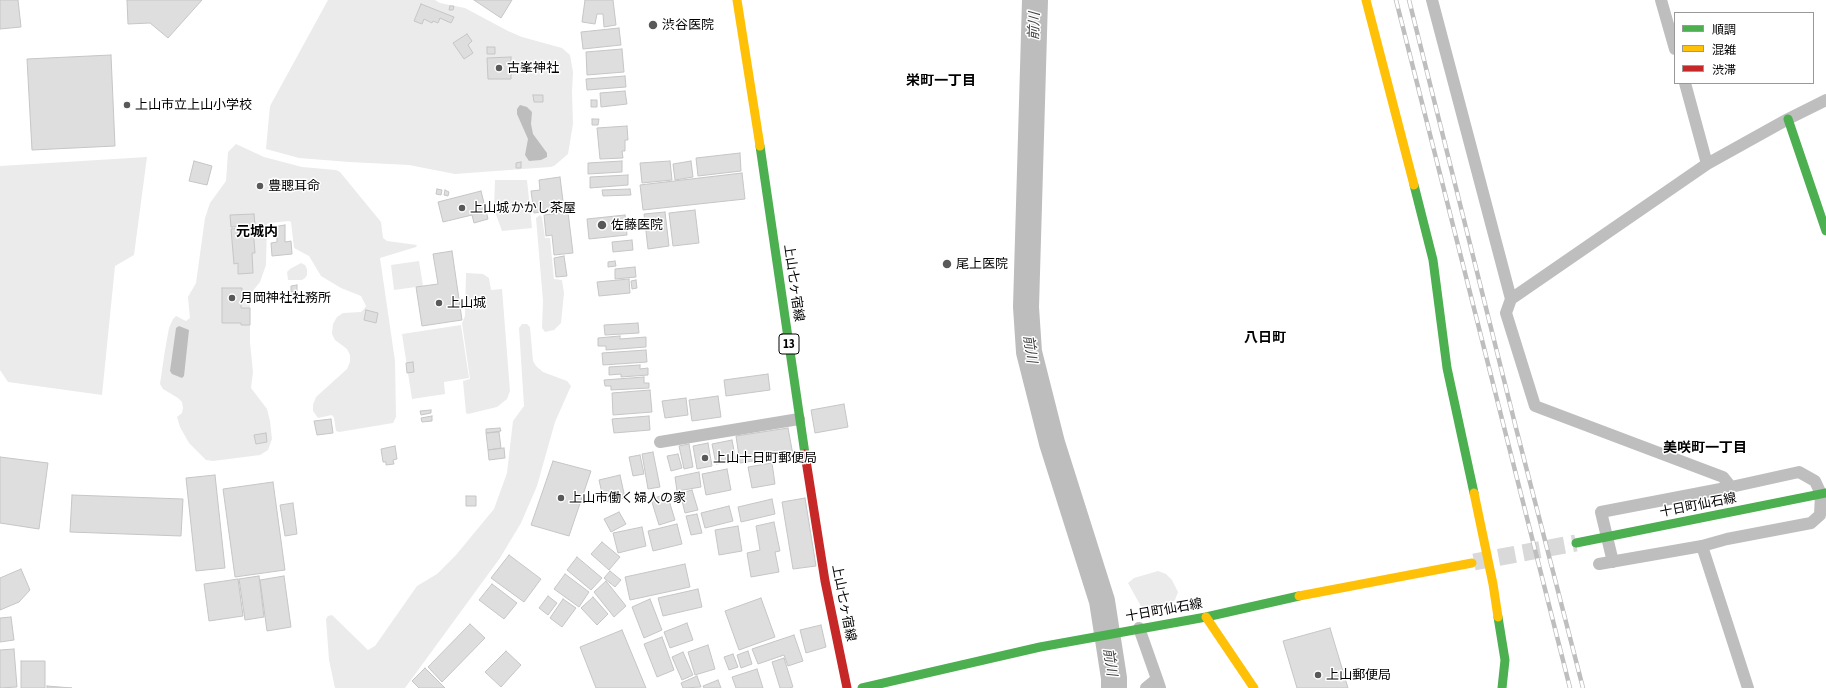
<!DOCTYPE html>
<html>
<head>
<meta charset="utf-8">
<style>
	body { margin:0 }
	#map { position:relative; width:1826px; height:688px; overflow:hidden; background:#fff; font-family:"Asap Condensed","Noto Sans JP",sans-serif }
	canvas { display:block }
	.legend { position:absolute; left:1674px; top:12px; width:140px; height:72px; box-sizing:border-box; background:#fff; border:1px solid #999; margin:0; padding:5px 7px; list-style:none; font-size:12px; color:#000 }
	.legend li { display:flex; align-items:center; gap:8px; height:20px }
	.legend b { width:20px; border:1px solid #999 }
</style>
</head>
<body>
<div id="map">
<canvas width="1826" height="688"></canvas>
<ul class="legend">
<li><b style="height:5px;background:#4caf50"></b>順調</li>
<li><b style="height:5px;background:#ffc107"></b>混雑</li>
<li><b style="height:5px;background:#c62828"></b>渋滞</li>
</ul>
</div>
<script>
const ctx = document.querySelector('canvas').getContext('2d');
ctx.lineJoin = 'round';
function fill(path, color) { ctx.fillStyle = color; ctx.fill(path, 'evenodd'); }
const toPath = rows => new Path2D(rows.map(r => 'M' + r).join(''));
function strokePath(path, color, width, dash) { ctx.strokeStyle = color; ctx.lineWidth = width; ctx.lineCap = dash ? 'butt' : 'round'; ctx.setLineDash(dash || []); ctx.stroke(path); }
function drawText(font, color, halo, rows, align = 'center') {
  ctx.font = font + ' "Asap Condensed","Noto Sans JP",sans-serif'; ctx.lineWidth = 3; ctx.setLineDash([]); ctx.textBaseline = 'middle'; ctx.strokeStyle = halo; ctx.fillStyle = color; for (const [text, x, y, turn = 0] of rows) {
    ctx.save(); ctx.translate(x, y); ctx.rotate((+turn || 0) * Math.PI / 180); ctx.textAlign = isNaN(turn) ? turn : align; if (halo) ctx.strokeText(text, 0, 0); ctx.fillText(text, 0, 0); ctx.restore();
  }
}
const green = toPath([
	[328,0,435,0,440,3,465,8,508,31,522,37,562,48,570,55,573,72,572,92,573,124,568,154,554,166,550,167,455,174,409,165,349,162,299,158,266,149,270,106],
	[236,144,264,157,302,167,336,170,340,172,381,222,383,238,387,241,417,245,416,247,380,258,395,361,396,417,393,423,339,432,336,431,334,418,332,415,318,418,313,411,313,405,316,397,347,369,350,362,350,355,347,349,335,340,332,334,333,324,337,317,343,313,361,312,364,309,366,306,361,296,341,288,321,276,309,256,294,248,291,222,289,221,269,223,267,224,266,265,260,282,252,292,250,302,250,342,253,372,251,388,267,409,270,421,272,439,268,450,260,455,213,461,206,460,189,443,180,427,177,417,182,413,183,408,182,402,178,398,163,389,160,384,165,350,169,328,173,319,176,316,186,321,190,318,188,297,196,283,205,218,210,203,226,181,228,152],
	[147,157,134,255,115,266,102,395,8,382,0,370,0,166],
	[495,180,527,180,532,228,502,231,494,209],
	[540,215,542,217,545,238,550,238,554,279,562,280,564,293,561,323,554,330,545,332,542,328,543,301,536,218],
	[419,261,423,286,394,290,391,265],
	[301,263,305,265,307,269,307,275,305,278,302,280,288,280,287,272,290,269],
	[466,273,483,274,489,278,491,290,502,289,510,391,507,399,497,407,468,414,466,413,463,381,470,379,462,323,465,316],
	[522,324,527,324,530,327,533,361,536,366,543,372,567,381,571,386,555,422,537,486,521,523,500,558,405,688,335,688,329,660,326,619,328,616,332,615,368,650,375,646,417,586,437,574,456,555,494,509,507,473,513,421,524,406,519,328],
	[461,325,469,378,444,382,445,394,412,399,402,334],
	[1158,571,1166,574,1172,580,1178,592,1175,600,1169,605,1143,610,1128,583,1134,578]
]);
const water = toPath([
	[520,105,527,107,532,112,531,124,533,134,547,153,547,157,541,160,529,161,525,155,528,139,517,114,517,109],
	[179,326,189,330,184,376,182,378,172,374,170,371,176,328]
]);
const river = toPath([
	[1035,0,1026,307,1029,352,1052,443,1102,601,1114,678,1114,688]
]);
const building = toPath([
	[0,0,18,0,21,27,0,29,0,0],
	[127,0,202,0,168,38,150,23,128,24,127,0],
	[474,0,512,0,501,18,474,0],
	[585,0,613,0,616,25,604,27,603,14,597,14,595,24,582,22,585,0],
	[421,4,454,17,451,23,440,18,438,23,433,21,432,23,424,19,422,24,414,21,421,4],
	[450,6,454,6,453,10,449,10,450,6],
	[619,28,621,45,583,49,581,32,619,28],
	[467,34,472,41,468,45,473,53,464,59,453,43,467,34],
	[487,47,495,47,495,54,487,54,487,47],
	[622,49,624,72,587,75,586,52,622,49],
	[111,55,115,146,32,150,27,59,111,55],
	[511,57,511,79,488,79,487,58,511,57],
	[625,76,626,87,587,90,586,79,625,76],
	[625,91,627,104,601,107,600,93,625,91],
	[533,95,543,95,543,102,534,102,533,95],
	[591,100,597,100,597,107,591,107,591,100],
	[592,119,599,119,598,125,592,125,592,119],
	[627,126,628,140,625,140,625,151,622,151,623,158,600,159,597,128,627,126],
	[740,153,741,171,698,176,696,158,740,153],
	[194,161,212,166,207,185,189,181,194,161],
	[622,161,622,172,588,174,588,163,622,161],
	[670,161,672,180,642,183,640,163,670,161],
	[691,161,693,177,675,180,673,164,691,161],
	[521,162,521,168,516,168,516,163,521,162],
	[742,173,745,199,643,210,640,185,742,173],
	[628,175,628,185,590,188,590,177,628,175],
	[560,177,564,209,534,213,531,191,540,190,539,180,560,177],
	[437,189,442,190,441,195,436,194,437,189],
	[630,189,631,195,603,196,602,190,630,189],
	[445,190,449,192,448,196,444,195,445,190],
	[481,191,488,219,474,223,472,215,443,222,438,202,481,191],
	[695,210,699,243,673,246,669,213,695,210],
	[568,212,573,253,554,255,552,235,546,236,544,215,568,212],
	[665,212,669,246,648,249,644,214,665,212],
	[254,214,255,225,231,227,230,215,254,214],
	[625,215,627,235,589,239,587,219,625,215],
	[285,225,285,242,291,241,292,254,272,256,271,243,277,242,277,235,274,235,273,227,285,225],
	[253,227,255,253,252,253,253,273,238,274,238,263,234,264,231,229,253,227],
	[632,240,633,250,613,252,612,242,632,240],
	[452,251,462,320,422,326,416,287,438,284,433,254,452,251],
	[564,256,567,276,556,277,554,258,564,256],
	[615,261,616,266,608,267,608,262,615,261],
	[635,267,636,277,615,279,615,269,635,267],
	[629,279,630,293,599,296,597,282,629,279],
	[636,280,637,288,632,289,631,281,636,280],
	[297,285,297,291,291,292,291,286,297,285],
	[222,288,242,288,241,308,250,308,250,325,241,325,241,323,222,323,222,288],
	[366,310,378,313,376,323,364,320,366,310],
	[638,323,639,333,605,335,604,325,638,323],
	[620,336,620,339,646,337,646,347,606,350,606,346,598,346,598,338,620,336],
	[646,350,647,362,603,365,602,353,646,350],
	[413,362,414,372,407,373,406,363,413,362],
	[640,365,640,369,648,368,648,375,621,377,621,374,609,375,609,367,640,365],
	[768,374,770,390,726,396,724,380,768,374],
	[644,377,644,383,649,383,649,388,611,390,611,386,605,386,604,380,644,377],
	[650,390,652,412,613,415,612,393,650,390],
	[718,396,721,417,692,421,689,400,718,396],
	[686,398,688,415,665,418,662,401,686,398],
	[844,404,848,427,815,433,811,410,844,404],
	[431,410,431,413,421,415,420,411,431,410],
	[432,416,432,421,422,422,421,418,432,416],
	[649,416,650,430,614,433,612,419,649,416],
	[331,419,333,433,317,435,314,421,331,419],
	[500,428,501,431,486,433,486,429,500,428],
	[788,428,793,455,740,463,736,436,788,428],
	[499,432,501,448,488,450,486,433,499,432],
	[266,433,267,442,256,444,254,435,266,433],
	[732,440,736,461,716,464,712,444,732,440],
	[708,443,712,466,697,469,693,446,708,443],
	[689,444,693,467,684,469,679,446,689,444],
	[395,446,397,459,393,460,394,464,386,465,386,462,383,462,381,449,395,446],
	[504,448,505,458,489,460,488,450,504,448],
	[653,452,660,487,648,489,642,454,653,452],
	[678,454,682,468,671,471,667,456,678,454],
	[640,455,644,474,633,476,629,457,640,455],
	[0,457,48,463,39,529,0,523,0,457],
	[553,461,591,471,569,536,531,525,553,461],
	[772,463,775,484,752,488,748,467,772,463],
	[727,469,731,490,706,495,702,474,727,469],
	[699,472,701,487,677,491,675,477,699,472],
	[215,475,225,568,196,571,186,478,215,475],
	[620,475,625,498,604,502,599,480,620,475],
	[273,482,285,570,235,577,223,489,273,482],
	[692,490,698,510,685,513,680,493,692,490],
	[667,494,675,520,659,525,651,499,667,494],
	[72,495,183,499,181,536,70,532,72,495],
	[466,496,476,496,476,506,466,506,466,496],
	[805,498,816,566,793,569,782,502,805,498],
	[772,499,775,514,741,522,738,507,772,499],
	[293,503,297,534,285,536,280,505,293,503],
	[729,506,733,521,705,528,701,513,729,506],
	[619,512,626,524,611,532,604,519,619,512],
	[697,514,702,533,691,535,686,516,697,514],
	[774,522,780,551,775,552,779,572,751,577,747,553,760,550,756,526,774,522],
	[677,524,682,544,653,551,648,531,677,524],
	[738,526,742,551,719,555,715,530,738,526],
	[642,527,646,546,618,553,613,533,642,527],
	[602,542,620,557,609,570,591,554,602,542],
	[509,555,541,579,524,602,491,578,509,555],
	[577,557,602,578,591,590,567,570,577,557],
	[685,564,690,587,630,600,625,577,685,564],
	[21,569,30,590,19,602,0,610,0,578,21,569],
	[610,571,621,580,615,587,604,578,610,571],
	[565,574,589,592,579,607,554,589,565,574],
	[259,576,264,617,245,620,239,579,259,576],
	[284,576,291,627,267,631,260,580,284,576],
	[238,579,243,616,209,621,204,584,238,579],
	[606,581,626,606,614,617,594,592,606,581],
	[492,584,517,603,504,619,479,600,492,584],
	[698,589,702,607,663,616,658,598,698,589],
	[548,596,557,603,548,615,539,608,548,596],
	[593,597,608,614,597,625,581,608,593,597],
	[761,598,775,637,739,650,725,611,761,598],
	[563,599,576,608,562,627,550,618,563,599],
	[650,599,662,630,644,638,632,607,650,599],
	[11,617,14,640,0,642,0,618,11,617],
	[687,623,693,640,670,648,664,632,687,623],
	[470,624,485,638,442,682,428,667,470,624],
	[821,625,826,647,806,653,800,630,821,625],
	[1330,628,1348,688,1297,688,1283,641,1330,628],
	[622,630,646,688,596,688,580,647,622,630],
	[794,635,803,661,788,666,784,655,758,664,752,649,794,635],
	[662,637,674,670,657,677,644,644,662,637],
	[708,645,715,669,695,675,688,652,708,645],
	[14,649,17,687,0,688,0,650,14,649],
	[506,651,521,665,501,687,485,672,506,651],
	[748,651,752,664,741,668,737,655,748,651],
	[683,652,693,675,682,680,672,657,683,652],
	[733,654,738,667,729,670,724,657,733,654],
	[784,658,793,687,789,688,780,688,772,662,784,658],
	[21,661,45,661,45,688,21,688,21,661],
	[425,668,445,688,419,688,412,681,425,668],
	[757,669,763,688,736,688,732,677,757,669],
	[697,676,701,687,683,688,681,683,697,676],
	[718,680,721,688,704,688,703,686,718,680],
	[47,686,72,688,47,688,47,686]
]);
const secondaryTunnel = toPath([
	[1474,562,1576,543]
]);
const street = toPath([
	[1432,0,1511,299,1506,313,1535,406,1723,477,1731,487],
	[1661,0,1675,49],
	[1685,83,1707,164],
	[1511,299,1707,164,1788,119,1826,100],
	[660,442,799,419],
	[1702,546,1748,688],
	[1599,564,1702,546,1727,539,1811,523,1820,515,1821,494,1815,481,1799,472,1731,487,1601,512,1613,562],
	[1139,628,1157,679],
	[1146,688,1157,679,1160,688]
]);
const fast = toPath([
	[1788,119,1826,231],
	[760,146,805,454],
	[1414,185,1433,260,1447,368,1474,493],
	[1576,543,1826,493],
	[1498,617,1505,660,1502,688],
	[862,688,1040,647,1206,617,1299,596]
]);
const slow = toPath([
	[737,0,760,146],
	[1366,0,1414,185],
	[1474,493,1493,584,1498,617],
	[1299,596,1472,563],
	[1206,617,1254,688]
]);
const jam = toPath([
	[805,454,825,581,847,688]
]);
const rail = toPath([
	[1396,0,1570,688],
	[1409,0,1516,428,1583,688]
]);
const markers = [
	[653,25,5,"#595959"],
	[499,68,4,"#595959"],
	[127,105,4,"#595959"],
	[260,186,4,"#595959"],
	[462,208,4,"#595959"],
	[602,225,5,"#595959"],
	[947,264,5,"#595959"],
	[232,298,4,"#595959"],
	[439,303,4,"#595959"],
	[705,458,4,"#595959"],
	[561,498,4,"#595959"],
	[1318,675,4,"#595959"]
];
const shields = [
	[789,344,20]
];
const shieldNames = [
	["13",789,344]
];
const poiNames = [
	["渋谷医院",662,25],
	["古峯神社",507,68],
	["上山市立上山小学校",135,105],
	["豊聰耳命",268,186],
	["上山城 かかし茶屋",470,208],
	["佐藤医院",611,225],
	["尾上医院",956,264],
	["月岡神社社務所",240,298],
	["上山城",447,303],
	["上山十日町郵便局",713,458],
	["上山市働く婦人の家",569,498],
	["上山郵便局",1326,675]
];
const streetNames = [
	["上山七ヶ宿線",794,283,82],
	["十日町仙石線",1698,505,-11],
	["上山七ヶ宿線",844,603,79],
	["十日町仙石線",1164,610,-10]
];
const waterNames = [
	["前川",1034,26,-88],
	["前川",1030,349,82],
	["前川",1110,662,82]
];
const neighbourhoodNames = [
	["栄町一丁目",941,81],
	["元城内",257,232],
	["八日町",1265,338],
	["美咲町一丁目",1705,448]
];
fill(green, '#ebebeb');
fill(water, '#bdbdbd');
strokePath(river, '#bdbdbd', 26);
fill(building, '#dedede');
strokePath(building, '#c6c6c6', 1);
strokePath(secondaryTunnel, '#d9d9d9', 17, [17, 8]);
strokePath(street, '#bebebe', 12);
strokePath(fast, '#4caf50', 9);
strokePath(slow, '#ffc107', 9);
strokePath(jam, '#c62828', 9);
strokePath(rail, '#bebebe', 4.5);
strokePath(rail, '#fff', 3, [9]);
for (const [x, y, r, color] of markers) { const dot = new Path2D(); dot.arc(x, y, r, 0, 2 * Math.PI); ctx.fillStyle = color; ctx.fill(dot); strokePath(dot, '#fff', 1.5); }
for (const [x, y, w] of shields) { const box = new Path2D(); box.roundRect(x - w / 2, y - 10, w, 20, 3); ctx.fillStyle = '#fff'; ctx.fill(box); strokePath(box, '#000', 1); }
drawText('bold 12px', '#000', null, shieldNames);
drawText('13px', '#000', '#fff', poiNames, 'left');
drawText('13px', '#000', '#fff', streetNames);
drawText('italic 14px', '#424242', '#fff', waterNames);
drawText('bold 14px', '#000', '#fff', neighbourhoodNames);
</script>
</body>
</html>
